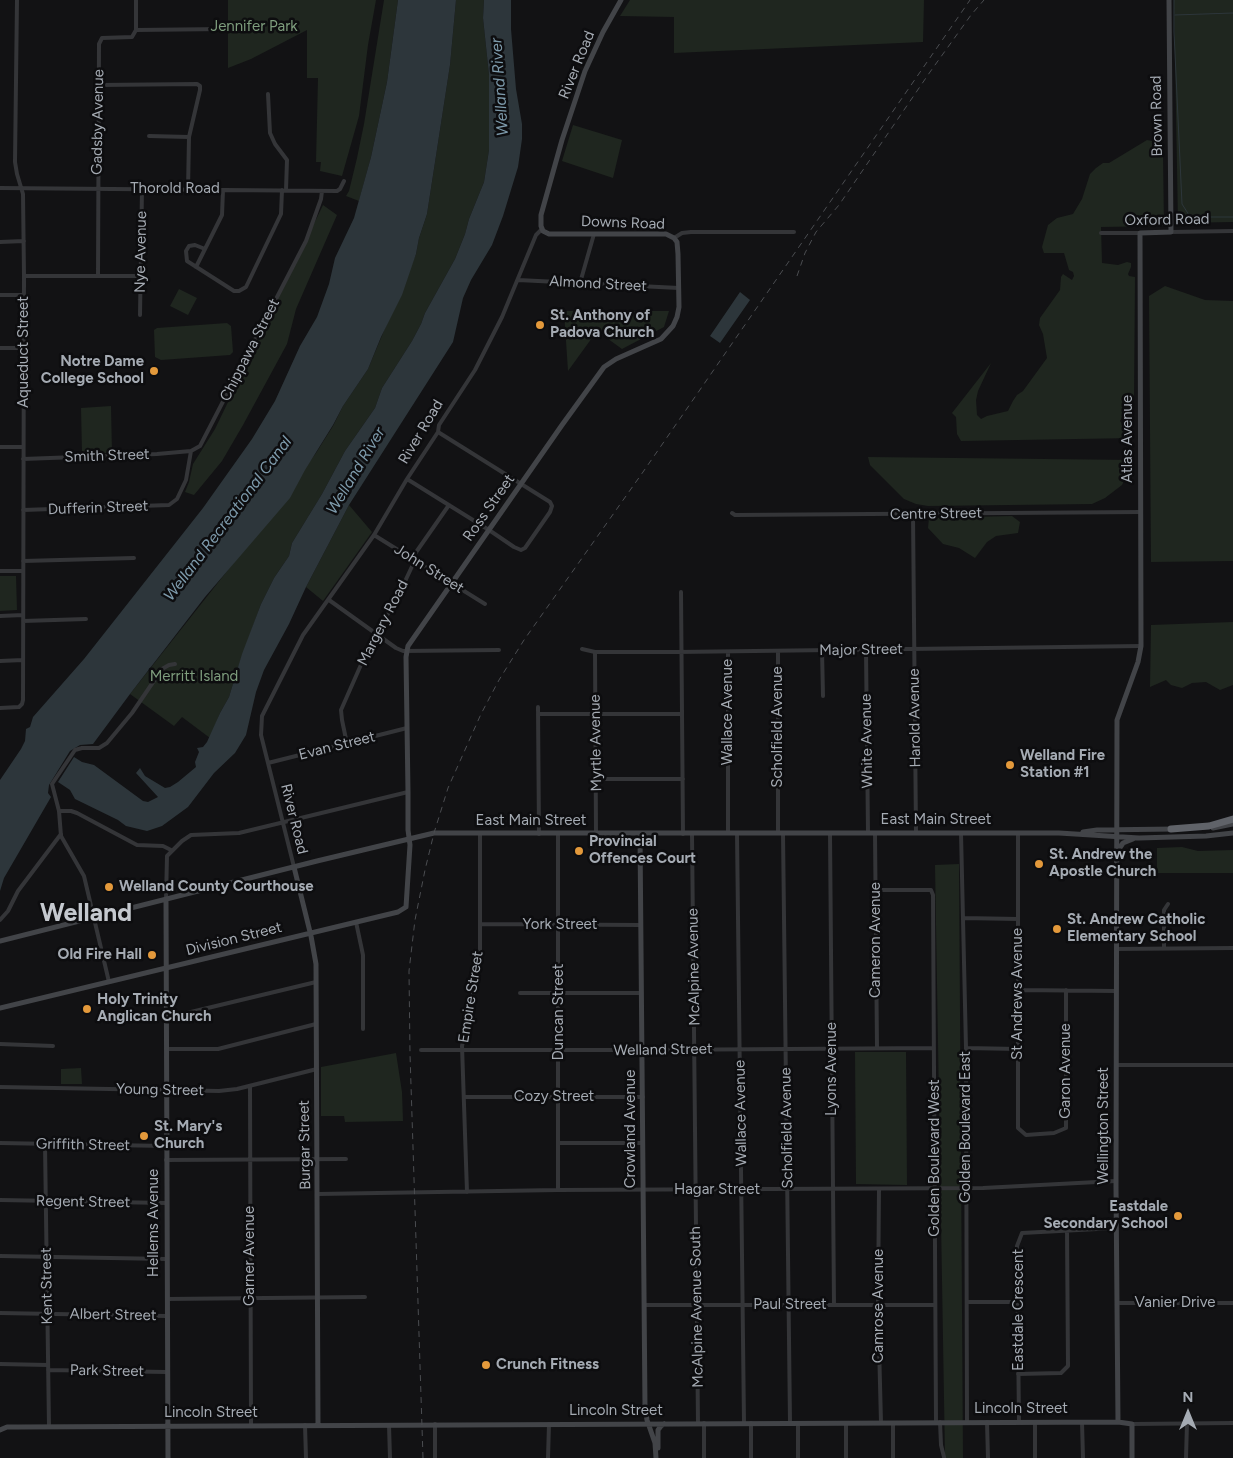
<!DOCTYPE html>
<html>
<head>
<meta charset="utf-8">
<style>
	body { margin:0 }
	#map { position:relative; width:1233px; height:1458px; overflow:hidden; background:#121214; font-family:Figtree,sans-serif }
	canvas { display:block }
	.north { position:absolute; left:1163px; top:1388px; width:50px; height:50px; -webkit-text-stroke:4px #0d0d0f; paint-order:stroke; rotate:0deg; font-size:14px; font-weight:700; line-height:20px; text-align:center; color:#a5abb3 }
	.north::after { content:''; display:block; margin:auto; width:18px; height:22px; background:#a5abb3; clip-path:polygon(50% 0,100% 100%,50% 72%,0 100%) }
</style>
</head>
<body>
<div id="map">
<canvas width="1233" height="1458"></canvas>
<div class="north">N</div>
</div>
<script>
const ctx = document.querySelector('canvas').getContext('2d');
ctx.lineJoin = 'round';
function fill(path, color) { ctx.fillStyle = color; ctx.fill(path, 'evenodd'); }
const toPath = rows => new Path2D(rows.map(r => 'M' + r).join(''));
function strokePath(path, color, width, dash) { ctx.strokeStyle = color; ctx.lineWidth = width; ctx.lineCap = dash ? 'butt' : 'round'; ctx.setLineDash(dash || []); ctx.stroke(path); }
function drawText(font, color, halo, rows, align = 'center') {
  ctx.font = font + ' Figtree,sans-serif'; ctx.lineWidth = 5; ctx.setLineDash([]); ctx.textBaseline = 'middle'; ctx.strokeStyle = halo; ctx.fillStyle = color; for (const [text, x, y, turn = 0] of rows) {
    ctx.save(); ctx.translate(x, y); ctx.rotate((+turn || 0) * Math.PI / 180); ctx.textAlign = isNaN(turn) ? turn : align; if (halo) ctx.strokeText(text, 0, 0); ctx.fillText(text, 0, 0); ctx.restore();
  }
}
const green = toPath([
	[228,0,376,0,368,45,359,116,342,176,320,171,321,162,316,162,318,78,307,78,307,30,251,59,228,68],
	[384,0,398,0,387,82,371,157,359,201,346,196,349,191,357,158,364,124],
	[456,0,484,0,483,18,489,75,489,150,484,182,469,219,465,234,455,259,425,313,421,324,412,341,382,388,375,408,345,451,322,494,292,543,289,556,274,578,261,604,240,662,229,697,220,713,210,738,182,717,174,726,130,694,239,556,316,453,333,426,343,406,368,369,416,254,419,238,427,214,450,65],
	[630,0,924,0,923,42,674,53,674,17,620,16],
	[1174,0,1233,0,1233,222,1178,223],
	[573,125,622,140,613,178,562,161],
	[1147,140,1157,142,1163,155,1164,226,1101,227,1102,263,1118,265,1127,262,1131,263,1131,267,1128,274,1129,276,1135,277,1134,398,1120,421,1134,438,961,441,957,434,956,417,952,413,991,363,978,391,976,400,977,415,981,419,987,416,1008,411,1013,401,1017,395,1023,391,1047,358,1043,334,1039,325,1040,318,1060,290,1061,277,1063,274,1072,280,1074,276,1073,272,1069,270,1064,253,1044,253,1042,247,1048,225,1057,218,1073,214,1082,199,1090,174,1096,168,1103,163,1109,163],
	[323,205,337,215,296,309,287,344,243,425,222,461,194,495,185,492,189,482,193,464,215,429],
	[1165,286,1205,300,1233,301,1233,561,1151,562,1149,296],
	[179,289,197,298,188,315,170,306],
	[564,311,669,311,664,327,622,349,597,331,568,371],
	[227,323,231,326,233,352,230,355,161,360,155,357,154,330,157,328],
	[111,406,112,453,82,453,81,408],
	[868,457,1134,460,1122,485,1105,498,1092,504,928,506,916,504,904,499,870,465],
	[349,505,372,532,323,601,306,587],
	[1012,516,1020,522,1018,533,996,536,987,542,975,558,959,548,943,544,928,528,929,518],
	[0,576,16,576,17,610,0,611],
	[1233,622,1233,685,1220,690,1206,682,1192,683,1182,688,1171,685,1166,680,1150,687,1151,625],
	[1182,847,1198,851,1233,850,1233,873,1157,873,1157,848],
	[959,864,963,1458,945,1458,935,865],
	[855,1052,906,1052,907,1185,856,1184],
	[396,1053,402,1092,403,1121,345,1122,344,1116,321,1116,321,1067],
	[81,1068,82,1084,61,1084,61,1069]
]);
const water = toPath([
	[398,0,456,0,450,65,427,214,419,238,416,254,402,295,381,337,368,369,343,406,333,425,305,470,290,498,205,597,130,694,93,744,80,745,70,751,49,785,48,793,51,797,4,878,0,891,0,780,21,749,25,741,26,729,30,727,33,717,84,659,203,508,252,439,275,401,300,346,317,317,329,284,335,258,354,218,371,157,387,82],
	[484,0,511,0,511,29,516,89,522,124,522,139,518,167,503,216,492,245,471,280,463,298,453,342,349,505,306,587,289,624,264,670,256,692,246,735,235,753,214,773,188,807,162,826,147,831,126,826,118,820,75,799,70,790,58,782,74,757,82,762,94,765,143,801,148,802,158,797,136,773,140,768,145,776,165,788,170,787,178,782,196,767,195,762,199,752,197,748,203,747,207,742,220,713,229,697,242,654,261,604,274,578,289,556,292,543,322,494,345,451,375,408,382,388,412,341,421,324,425,313,455,259,465,234,469,219,484,182,489,150,489,75,483,18],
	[740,292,750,300,720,343,710,336]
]);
const stream = toPath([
	[1174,0,1174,32,1182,204,1189,215,1196,217,1233,217],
	[1175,15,1233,13]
]);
const street = toPath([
	[136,30,224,29],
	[99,85,197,84,200,86,200,90,189,137,188,190],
	[268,94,270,133,275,144,287,160,286,190],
	[149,136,189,137],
	[0,188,337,191,340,189,344,181],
	[1171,232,1233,231],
	[1101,233,1140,233],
	[674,238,682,233,691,232,794,232],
	[0,242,24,241],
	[205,249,195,245,189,246,186,251,187,261,234,291,239,291,246,287,281,214,282,190],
	[196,267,222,215,223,190],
	[98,275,99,44,102,38,132,37,136,30,136,0],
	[24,276,140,276],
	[518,280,679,288],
	[580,283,594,234],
	[0,295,24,295],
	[140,315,142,189],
	[0,348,24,348],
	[0,447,23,447],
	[23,459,157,454,191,451,200,446,306,241,321,199,322,191],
	[407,479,489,530,514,547,521,550,525,548,550,512,552,506,550,502,438,432],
	[23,510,169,505,177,499,186,480,191,451],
	[732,513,735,515,1141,512],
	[913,514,916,833],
	[374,535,485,604],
	[412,558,449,505],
	[23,561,134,558],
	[0,571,23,571],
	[681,592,683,834],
	[329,600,396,648,403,651,499,650],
	[0,616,23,615],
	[23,621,86,619],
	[582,649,595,652,677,652,1141,646],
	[822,650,823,696],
	[866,650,868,833],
	[778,651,778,833],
	[595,652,596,834],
	[728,652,728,833],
	[0,661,23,660],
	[538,707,539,834],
	[0,708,19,707,22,704,23,700,24,276,23,194,17,174,15,162,17,0],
	[538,714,682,714],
	[347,744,342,720,341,710,375,633,394,605,415,560],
	[268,763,407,728],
	[596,779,683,779],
	[59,811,71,811,77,813,137,845,163,846,171,850],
	[737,833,744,1423],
	[783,833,790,1422],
	[830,833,834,1305],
	[875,833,877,1048],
	[961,833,966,1048,967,1422],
	[1018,833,1018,1128,1026,1135,1054,1133,1066,1128,1066,990],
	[692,834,698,1423],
	[294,867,261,735,262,716,303,635,374,535,407,479,438,432,439,425,475,370,502,317,536,235,542,229],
	[876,890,931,890,933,895,936,1422],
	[166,899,167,856,182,841,191,835,239,833,408,792],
	[963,918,1018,919],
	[0,920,8,911,18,891,61,834],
	[356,922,363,955,363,1029],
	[480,924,640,925],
	[1164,948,1164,910,1168,904],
	[1116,949,1233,948],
	[109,982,84,876,61,836,59,811,52,784,75,750,82,748,99,748,107,743,132,713,162,669,169,665,175,664],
	[1018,990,1116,991],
	[520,993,641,993],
	[166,1018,316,982],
	[0,1044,53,1046],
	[966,1048,1018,1049],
	[166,1049,218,1049,316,1024],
	[421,1050,642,1050,934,1048],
	[1117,1065,1233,1065],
	[250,1086,251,1426],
	[0,1087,219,1091,237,1089,317,1069],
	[464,1097,643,1097],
	[0,1143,166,1146],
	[559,1143,643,1143],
	[45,1144,49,1427],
	[166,1160,346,1159],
	[879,1189,878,1305,881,1423],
	[558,1190,558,834],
	[467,1192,462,1046,480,960,480,833],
	[318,1194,558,1190,983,1188,1116,1181],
	[0,1200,166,1203],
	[0,1256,166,1259],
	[167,1299,365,1297],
	[968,1302,1018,1302],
	[1117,1303,1233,1303],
	[645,1305,935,1305],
	[0,1313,166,1316],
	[0,1364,48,1365],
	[48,1370,166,1372],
	[1018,1374,1061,1373,1068,1366,1067,1230],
	[940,1422,941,1445,944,1457],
	[987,1422,988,1458],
	[1019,1422,1017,1246,1022,1233,1116,1228],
	[1035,1422,1035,1458],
	[1082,1422,1083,1458],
	[704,1423,704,1458],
	[751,1423,751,1458],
	[798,1423,798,1458],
	[846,1423,846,1458],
	[893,1423,893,1458],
	[435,1424,435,1458],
	[1132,1424,1233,1423],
	[305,1425,306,1458],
	[389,1425,390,1458],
	[548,1458,549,1424],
	[1186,1458,1187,1423]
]);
const secondary = toPath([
	[1213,828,1233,824],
	[1083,832,1097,830,1175,829],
	[640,834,645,1407,647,1420,655,1443,656,1458],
	[1117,852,1123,843,1133,839],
	[294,867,311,936,316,964,318,1425],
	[166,899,168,1458],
	[0,941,317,861,434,833,1059,833,1139,838,1206,836,1233,833],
	[0,1008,398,912,406,907,410,845,408,830,408,792,406,657,408,646,562,425,604,367,616,359,661,339,673,326,677,317,679,307,678,254,677,242,674,238,666,234,549,234,543,231,541,226,541,215,562,140,585,71,603,32,621,0],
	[1118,1422,1116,1187,1117,720,1138,662,1141,646,1140,233,1171,232,1169,0],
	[0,1430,7,1427,17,1427,1118,1422,1132,1424,1132,1458],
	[658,1448,658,1430,661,1426,664,1424]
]);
const highway = toPath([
	[1171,829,1209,826,1233,819]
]);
const rail = toPath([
	[797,276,805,253,816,232,839,205,930,72,971,15,984,0],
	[423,1458,410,1054,409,971,415,920,425,870,434,833,448,788,481,714,499,680,524,640,643,472,970,0]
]);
const markers = [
	[540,325,5,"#e3993b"],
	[154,371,5,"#e3993b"],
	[1010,765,5,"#e3993b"],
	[579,851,5,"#e3993b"],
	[1039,864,5,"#e3993b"],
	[109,887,5,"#e3993b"],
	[1057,929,5,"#e3993b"],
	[152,955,5,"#e3993b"],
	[87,1009,5,"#e3993b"],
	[144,1136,5,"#e3993b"],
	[1178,1216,5,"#e3993b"],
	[486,1365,5,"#e3993b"]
];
const parkNames = [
	["Jennifer Park",254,27],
	["Merritt Island",194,677]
];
const streetNames = [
	["River Road",577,65,-68],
	["Brown Road",1157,116,-91],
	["Gadsby Avenue",98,122,-89],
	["Thorold Road",175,189],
	["Oxford Road",1167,220,-1],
	["Downs Road",623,223,2],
	["Nye Avenue",141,252,-89],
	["Almond Street",598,284,3],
	["Chippawa Street",250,350,-63],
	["Aqueduct Street",24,352,-90],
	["River Road",421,432,-59],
	["Atlas Avenue",1128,439,-90],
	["Smith Street",107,456,-2],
	["Dufferin Street",98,508,-2],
	["Ross Street",489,508,-55],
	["Centre Street",936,514,-1],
	["John Street",429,569,32],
	["Margery Road",383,623,-63],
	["Major Street",861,650,-1],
	["Wallace Avenue",728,712,-90],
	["Harold Avenue",915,718,-91],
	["Scholfield Avenue",778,727,-90],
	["White Avenue",867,741,-91],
	["Myrtle Avenue",596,743,-91],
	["Evan Street",337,746,-14],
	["River Road",294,819,76],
	["East Main Street",936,820],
	["East Main Street",531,821],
	["York Street",560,925],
	["Division Street",234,939,-14],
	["Cameron Avenue",876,940,-90],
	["McAlpine Avenue",694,967,-91],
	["St Andrews Avenue",1018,994,-90],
	["Empire Street",471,997,-81],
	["Duncan Street",559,1012,-90],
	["Welland Street",663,1050,-1],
	["Lyons Avenue",832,1069,-90],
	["Garon Avenue",1066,1071,-90],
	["Young Street",160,1090,1],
	["Cozy Street",554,1097],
	["Wallace Avenue",741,1113,-91],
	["Wellington Street",1104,1126,-90],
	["Golden Boulevard East",966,1127,-90],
	["Scholfield Avenue",787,1128,-91],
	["Crowland Avenue",631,1129,-90],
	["Griffith Street",83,1145,1],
	["Burgar Street",305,1145,-91],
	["Golden Boulevard West",935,1158,-90],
	["Hagar Street",717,1190],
	["Regent Street",83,1202,1],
	["Hellems Avenue",154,1223,-90],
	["Garner Avenue",250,1256,-90],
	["Kent Street",47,1286,-91],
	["Vanier Drive",1175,1303],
	["Paul Street",790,1305],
	["Camrose Avenue",879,1306,-90],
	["McAlpine Avenue South",697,1307,-91],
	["Eastdale Crescent",1019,1310,-90],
	["Albert Street",113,1315,1],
	["Park Street",107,1371,1],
	["Lincoln Street",1021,1409],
	["Lincoln Street",616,1411],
	["Lincoln Street",211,1413]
];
const poiNames = [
	["St. Anthony of",550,316],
	["Padova Church",550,333],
	["Notre Dame",144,362,"right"],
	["College School",144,379,"right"],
	["Welland Fire",1020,756],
	["Station #1",1020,773],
	["Provincial",589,842],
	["Offences Court",589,859],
	["St. Andrew the",1049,855],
	["Apostle Church",1049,872],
	["Welland County Courthouse",119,887],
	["St. Andrew Catholic",1067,920],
	["Elementary School",1067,937],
	["Old Fire Hall",142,955,"right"],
	["Holy Trinity",97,1000],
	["Anglican Church",97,1017],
	["St. Mary's",154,1127],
	["Church",154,1144],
	["Eastdale",1168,1207,"right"],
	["Secondary School",1168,1224,"right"],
	["Crunch Fitness",496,1365]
];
const waterNames = [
	["Welland River",500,87,-94],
	["Welland River",356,471,-59],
	["Welland Recreational Canal",228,519,-53]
];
const townNames = [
	["Welland",86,914]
];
fill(green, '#1f261f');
fill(water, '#2d363b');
strokePath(stream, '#2d363b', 1);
strokePath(street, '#343538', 4);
strokePath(secondary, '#424448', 5);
strokePath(highway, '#606369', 7);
strokePath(rail, '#4b4d51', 1, [6, 5]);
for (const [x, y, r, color] of markers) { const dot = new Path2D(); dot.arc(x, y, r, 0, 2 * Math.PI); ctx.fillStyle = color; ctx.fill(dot); strokePath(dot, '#0d0d0f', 2); }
drawText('15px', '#7e9d7d', '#0d0d0f', parkNames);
drawText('15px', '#a5abb3', '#0d0d0f', streetNames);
drawText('bold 15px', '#a5abb3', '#0d0d0f', poiNames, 'left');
drawText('italic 16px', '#7e9bac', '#0d0d0f', waterNames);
drawText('bold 25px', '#c5c9cf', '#0d0d0f', townNames);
</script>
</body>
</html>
